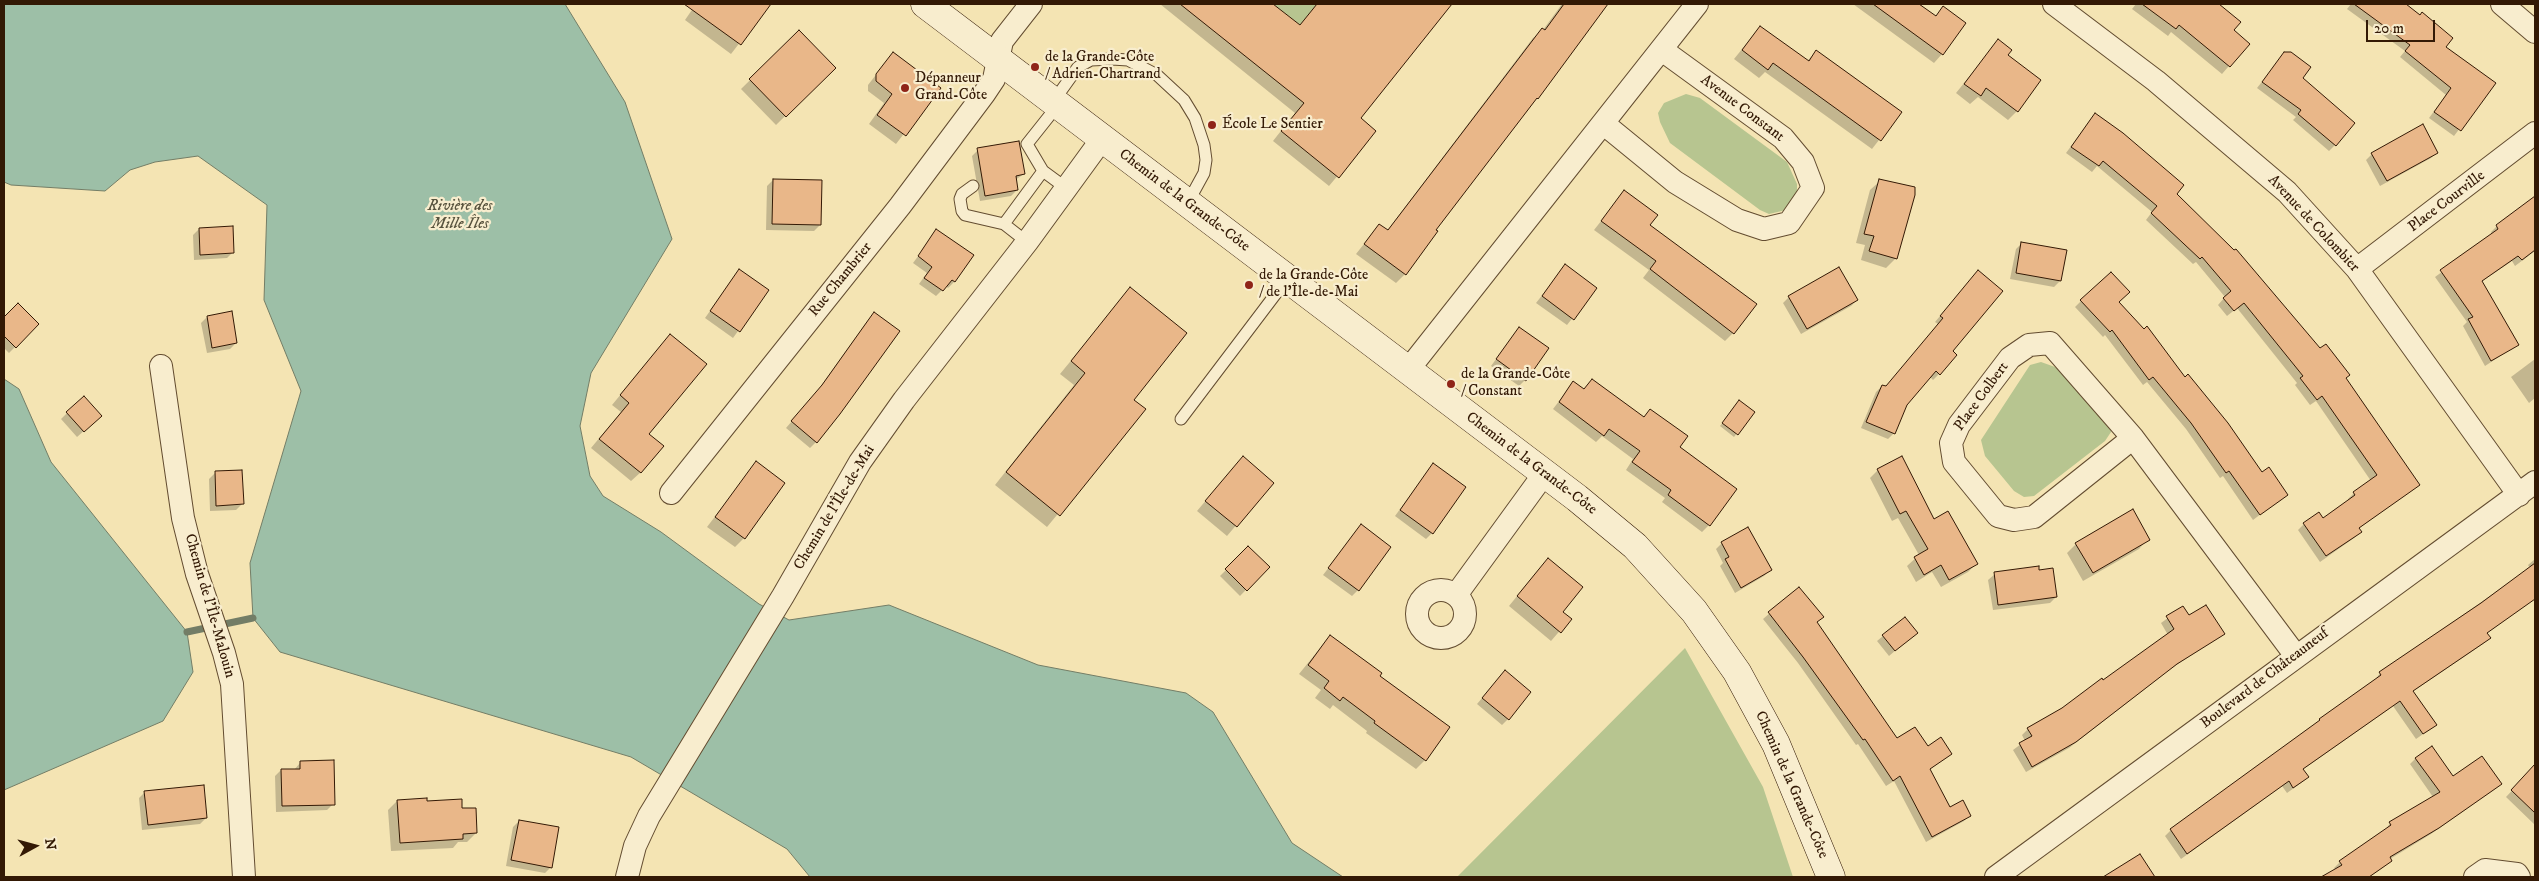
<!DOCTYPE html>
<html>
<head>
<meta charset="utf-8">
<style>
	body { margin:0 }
	#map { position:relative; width:2539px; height:881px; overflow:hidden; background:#f4e4b3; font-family:"IM FELL DW Pica",serif }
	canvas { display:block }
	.frame { position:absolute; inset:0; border:5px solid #331905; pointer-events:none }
	.north { position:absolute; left:10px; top:821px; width:50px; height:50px; -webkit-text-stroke:4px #f8edce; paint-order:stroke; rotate:83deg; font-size:14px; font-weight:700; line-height:20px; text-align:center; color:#331905 }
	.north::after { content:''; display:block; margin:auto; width:18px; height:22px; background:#331905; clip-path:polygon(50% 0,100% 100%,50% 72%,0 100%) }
	.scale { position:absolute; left:2366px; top:20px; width:69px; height:22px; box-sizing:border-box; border:2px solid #331905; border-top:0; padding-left:6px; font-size:15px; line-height:18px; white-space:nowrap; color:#331905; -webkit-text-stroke:4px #f8edce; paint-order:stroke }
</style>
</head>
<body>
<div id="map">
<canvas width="2539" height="881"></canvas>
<div class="frame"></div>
<div class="north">N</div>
<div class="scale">20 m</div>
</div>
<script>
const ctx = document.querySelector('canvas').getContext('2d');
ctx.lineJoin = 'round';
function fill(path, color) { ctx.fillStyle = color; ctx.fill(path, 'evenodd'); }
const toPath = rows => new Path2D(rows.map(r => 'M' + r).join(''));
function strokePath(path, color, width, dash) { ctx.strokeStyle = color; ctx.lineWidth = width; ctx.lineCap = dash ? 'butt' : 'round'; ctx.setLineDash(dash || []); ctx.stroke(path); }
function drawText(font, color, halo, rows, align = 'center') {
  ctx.font = font + ' "IM FELL DW Pica",serif'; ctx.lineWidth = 4.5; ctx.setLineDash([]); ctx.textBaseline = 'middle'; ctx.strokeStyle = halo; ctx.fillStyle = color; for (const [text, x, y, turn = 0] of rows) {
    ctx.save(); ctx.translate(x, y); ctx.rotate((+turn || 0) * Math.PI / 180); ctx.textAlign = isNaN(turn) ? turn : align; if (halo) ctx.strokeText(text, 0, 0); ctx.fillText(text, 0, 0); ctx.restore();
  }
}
const green = toPath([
	[1273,4,1317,4,1300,25],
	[1686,94,1700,98,1787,162,1797,184,1797,193,1786,210,1769,214,1760,210,1670,143,1660,122,1658,113,1664,103],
	[2041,362,2055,367,2110,420,2111,432,2105,441,2034,496,2024,497,2014,491,1985,456,1981,440,2030,365],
	[1685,648,1763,787,1793,877,1457,877]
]);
const water = toPath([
	[4,4,565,4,625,102,672,239,591,373,580,426,590,476,603,496,661,532,759,604,789,620,889,605,1038,665,1186,693,1213,712,1292,843,1343,877,810,877,787,849,631,757,280,652,253,618,250,563,301,391,264,300,267,205,198,156,155,162,130,170,105,191,11,185,4,182,4,4],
	[4,379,19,389,51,462,187,632,193,672,163,721,4,790,4,379]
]);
const shadow = toPath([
	[696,4,765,4,768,6,731,54,685,20],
	[1160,4,1271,4,1299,26,1317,4,1451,4,1359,118,1375,131,1329,186,1273,141,1295,113],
	[1562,4,1607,4,1537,98,1434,230,1405,274,1396,283,1356,254,1379,225,1387,231,1533,38,1543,30],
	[1853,4,1917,4,1935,17,1943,8,1942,54,1934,63],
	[2136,4,2197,4,2248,44,2222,74,2171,32,2168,36,2132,9],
	[2351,4,2404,4,2420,16,2444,47,2494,83,2454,136,2429,118,2446,95,2400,57,2405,51,2347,9],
	[1760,27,1807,61,1816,52,1900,113,1872,149,1765,72,1759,78,1734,59],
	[799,32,834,68,776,125,741,89],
	[1998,41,2017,111,2008,120,1978,97,1970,104,1956,93],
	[893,53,939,88,896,144,869,124,884,103,868,91,868,85],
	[2284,54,2301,78,2335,145,2329,151,2293,120,2296,117,2257,88],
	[2095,114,2175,194,2345,378,2418,485,2358,529,2360,532,2354,538,2320,562,2298,530,2304,524,2323,519,2349,501,2348,499,2354,493,2371,481,2316,401,2310,405,2295,385,2297,383,2237,308,2227,316,2218,305,2225,297,2196,262,2193,264,2146,220,2152,212,2097,166,2092,172,2066,153],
	[978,150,1024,174,1015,180,1017,190,1011,196,980,201,972,156],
	[2437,152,2431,158,2380,186,2366,160,2372,154],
	[773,180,820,225,814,231,766,230,767,186],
	[1880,181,1896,258,1886,268,1861,260,1865,245,1856,243,1870,190],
	[1624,192,1733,333,1725,341,1643,278,1649,270,1594,230],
	[2531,201,2532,203,2535,201,2535,251,2515,266,2512,261,2481,282,2517,345,2485,366,2463,326,2467,322,2435,277,2492,235,2491,232,2497,226],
	[199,229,233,252,227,258,194,260,193,235],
	[937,231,972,255,954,282,948,288,946,286,936,296,919,284,927,273,913,263],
	[2022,243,2065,251,2060,281,2054,287,2010,279,2016,249],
	[1565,266,1596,288,1567,325,1536,303],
	[734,277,767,291,733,338,705,318],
	[1972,278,1951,351,1939,374,1933,380,1929,376,1906,404,1894,433,1888,439,1861,428,1876,392,1882,386,1885,388,1938,324,1935,322],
	[1130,289,1132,400,1144,410,1047,527,995,485,1074,385,1060,374],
	[1789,297,1857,300,1851,306,1801,334,1783,303],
	[2081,301,2117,302,2185,378,2262,473,2286,495,2253,520,2223,476,2220,478,2186,429,2147,382,2143,385,2105,335,2103,337,2075,307],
	[18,304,38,324,9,353,4,348,4,318],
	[207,317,236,343,230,349,207,353,201,323],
	[868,320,816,442,810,448,786,428,816,393],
	[1519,328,1525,380,1519,386,1491,366],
	[670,335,641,472,631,481,591,448,621,412,612,405],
	[2535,359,2535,398,2529,403,2511,377],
	[1592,380,1643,418,1650,411,1679,447,1709,525,1702,532,1662,502,1665,498,1626,470,1633,459,1602,436,1596,442,1553,409,1573,383,1583,390],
	[1736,405,1753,412,1734,437,1720,426],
	[67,413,94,422,77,437,61,419],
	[756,463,744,538,735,547,707,527],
	[1234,467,1272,483,1227,536,1197,511],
	[1878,470,1934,521,1976,564,1968,572,1941,587,1932,572,1916,582,1907,566,1919,555,1898,518,1892,521,1870,478],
	[1428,471,1432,533,1426,539,1395,516],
	[215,473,242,504,236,510,210,511,209,479],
	[1361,526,1358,590,1352,596,1323,575],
	[2148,539,2139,549,2083,581,2067,553,2076,544],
	[1722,543,1770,570,1764,576,1735,593,1720,566,1723,563,1716,549],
	[1248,548,1268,567,1240,596,1220,576],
	[2535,559,2535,597,2486,634,2489,638,2483,644,2412,692,2435,724,2429,730,2416,739,2393,706,2302,770,2307,777,2301,783,2287,793,2282,786,2181,859,2165,836,2171,830,2375,680,2380,673,2530,568,2528,565],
	[1539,569,1562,612,1570,619,1551,641,1509,606],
	[2038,572,2056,597,2050,603,1993,610,1988,580,1995,574],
	[1799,588,1816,623,1897,740,1950,754,1929,770,1949,809,1970,815,1964,821,1926,842,1894,781,1886,786,1858,744,1856,745,1798,663,1763,619],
	[2183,607,2189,617,2223,634,2169,670,2069,748,2026,772,2013,750,2025,741,2022,735,2028,729,2063,709,2168,635,2161,623],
	[1916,633,1889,656,1877,641,1883,636],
	[1330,636,1379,676,1425,760,1416,769,1366,733,1367,731,1333,705,1330,709,1315,698,1321,690,1299,674],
	[1499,678,1508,719,1502,725,1477,704],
	[2416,758,2453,778,2494,789,2431,834,2390,859,2391,860,2385,866,2369,877,2323,877,2336,870,2334,868,2340,862,2385,831,2390,823,2433,797,2410,764],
	[300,763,333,804,327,810,276,812,275,776,281,770,294,770],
	[2534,767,2535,768,2535,825,2506,797],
	[145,792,206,818,200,824,142,830,139,798],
	[397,801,426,802,461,810,476,833,467,842,458,842,453,848,391,851,388,810],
	[519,821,551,867,545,873,506,866,513,827]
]);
const stream = toPath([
	[187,632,253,618]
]);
const building = toPath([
	[684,4,771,4,741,45,684,4],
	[1180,4,1273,4,1300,25,1317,4,1452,4,1361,118,1376,131,1339,178,1281,131,1304,103,1180,4],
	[1564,4,1608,4,1538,99,1537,98,1436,230,1438,231,1406,275,1364,244,1379,224,1388,230,1542,28,1545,30,1564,4],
	[1873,4,1919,4,1936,16,1943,6,1966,23,1943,55,1873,4],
	[2142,4,2219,4,2241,22,2234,30,2250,44,2230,67,2179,25,2176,29,2142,4],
	[2354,4,2406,4,2420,15,2422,12,2453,38,2446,47,2496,83,2461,131,2434,112,2451,88,2405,51,2410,45,2354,4],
	[1760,26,1809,61,1816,50,1902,112,1881,141,1773,63,1768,70,1742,50,1760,26],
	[799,30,836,68,786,117,749,79,799,30],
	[1998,39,2012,50,2008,55,2041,80,2018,112,1986,88,1981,96,1964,84,1998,39],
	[893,52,941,88,906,136,877,115,892,94,876,81,876,74,893,52],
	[2284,52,2291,52,2311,67,2303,78,2355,123,2336,146,2298,114,2301,110,2262,82,2284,52],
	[2095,113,2123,133,2184,185,2177,194,2234,250,2236,249,2320,348,2326,344,2350,375,2346,378,2420,485,2359,528,2362,532,2326,556,2303,523,2319,512,2323,518,2355,495,2353,492,2377,475,2322,396,2317,400,2300,378,2303,376,2244,303,2234,311,2223,298,2231,291,2202,257,2200,259,2151,213,2157,206,2103,161,2099,166,2071,147,2095,113],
	[2423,124,2438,153,2387,181,2371,153,2423,124],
	[1019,141,1025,174,1016,176,1018,190,985,196,977,148,1019,141],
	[773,179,822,180,821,225,772,224,773,179],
	[1879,179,1915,187,1915,195,1897,259,1869,251,1874,236,1864,234,1879,179],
	[1624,190,1658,215,1650,225,1757,304,1734,334,1650,269,1656,261,1601,221,1624,190],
	[2535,196,2535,250,2522,260,2518,256,2482,281,2519,345,2491,361,2468,319,2473,317,2440,270,2498,229,2496,225,2535,196],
	[233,226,234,253,200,255,199,228,233,226],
	[936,229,974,255,955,282,952,280,943,291,924,278,932,267,918,256,936,229],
	[2021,242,2067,250,2061,281,2016,273,2021,242],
	[1565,264,1597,288,1574,320,1542,296,1565,264],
	[1839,267,1858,300,1807,329,1788,296,1839,267],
	[739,269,769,290,740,332,710,311,739,269],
	[1978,270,2003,291,1953,351,1957,355,1940,375,1936,371,1907,405,1895,434,1866,422,1882,385,1886,386,1943,318,1940,316,1978,270],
	[2111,272,2130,292,2119,302,2144,329,2147,326,2185,377,2188,374,2228,423,2262,472,2269,467,2288,495,2260,515,2229,471,2226,473,2191,423,2153,377,2149,380,2112,330,2110,332,2080,300,2111,272],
	[1130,287,1187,333,1134,400,1146,409,1060,516,1006,472,1085,373,1071,361,1130,287],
	[18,303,39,324,16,348,4,336,4,317,18,303],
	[232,311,237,343,212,348,207,316,232,311],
	[874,312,900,331,840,414,817,443,791,421,822,385,874,312],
	[1519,327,1549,348,1526,381,1496,359,1519,327],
	[670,334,707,364,649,434,664,446,641,473,599,439,629,403,620,395,670,334],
	[1592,379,1644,417,1650,409,1688,436,1680,447,1737,489,1710,526,1668,495,1671,490,1632,462,1640,451,1609,429,1604,436,1559,402,1573,381,1584,389,1592,379],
	[84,396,102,416,84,432,66,412,84,396],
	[1739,400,1755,412,1738,435,1722,423,1739,400],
	[1243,456,1274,483,1237,527,1205,501,1243,456],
	[1902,456,1934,519,1948,511,1978,564,1949,580,1941,565,1924,575,1914,557,1928,549,1906,511,1900,514,1877,469,1902,456],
	[756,461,785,483,745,539,715,517,756,461],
	[1433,463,1466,487,1433,534,1400,510,1433,463],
	[242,470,244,504,216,506,215,471,242,470],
	[2133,509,2150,540,2093,573,2075,543,2133,509],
	[1361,524,1391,547,1359,591,1328,568,1361,524],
	[1748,527,1772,570,1741,588,1725,559,1729,557,1721,542,1748,527],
	[1248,546,1270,567,1247,591,1225,569,1248,546],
	[1548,558,1583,587,1563,612,1572,619,1561,633,1517,596,1548,558],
	[2535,563,2535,599,2487,633,2491,638,2413,691,2437,725,2423,734,2400,701,2303,769,2309,777,2293,788,2289,781,2187,854,2170,829,2320,720,2319,719,2381,675,2379,672,2481,603,2535,563],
	[2039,566,2039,570,2053,568,2057,597,1998,605,1994,572,2039,566],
	[1799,587,1824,617,1817,622,1897,738,1915,727,1928,746,1941,737,1952,754,1930,769,1950,807,1963,800,1971,816,1932,837,1900,776,1893,781,1865,739,1863,740,1803,657,1768,612,1799,587],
	[2206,605,2225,634,2177,664,2076,742,2032,767,2019,743,2032,736,2027,728,2062,708,2102,678,2103,680,2174,629,2166,616,2183,606,2189,615,2206,605],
	[1905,617,1918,633,1895,651,1882,635,1905,617],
	[1330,635,1382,673,1380,676,1450,727,1426,761,1374,723,1375,721,1343,697,1340,701,1324,688,1329,681,1308,665,1330,635],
	[1505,670,1531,692,1509,720,1482,698,1505,670],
	[2432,746,2453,776,2482,756,2502,784,2439,828,2390,857,2392,861,2369,877,2321,877,2342,865,2339,861,2391,825,2389,822,2440,792,2415,758,2432,746],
	[334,760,335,805,282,806,281,769,300,769,300,761,334,760],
	[2535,764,2535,813,2511,790,2535,764],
	[204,785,207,818,148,825,144,791,204,785],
	[427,798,427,801,462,799,462,808,476,808,477,833,463,834,463,839,400,843,397,800,427,798],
	[519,820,559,827,552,868,511,860,519,820],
	[2140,854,2155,877,2103,877,2140,854]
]);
const lane = toPath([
	[1053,102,1078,67,1091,60,1112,59,1128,60,1157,75,1184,100,1195,118,1204,145,1206,160,1204,173,1187,204],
	[1043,171,1066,188],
	[973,186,962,194,960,199,962,211,965,215,1004,224],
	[1027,242,1004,224,1043,171,1027,144,1058,105],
	[1181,419,1287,279]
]);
const street = toPath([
	[2054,4,2156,81,2287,192,2357,269,2519,495],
	[2502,4,2535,32],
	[1604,124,1675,182,1737,220,1764,229,1789,223,1813,188,1803,162,1783,138,1662,50],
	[2357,269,2535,133],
	[161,366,183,518,197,574,224,653,232,684,244,877],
	[1408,370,1697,4],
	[2133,438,2034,517,2014,520,1998,516,1954,462,1951,443,1959,425,2010,358,2029,345,2050,343,2133,438,2296,656],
	[671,493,900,206,984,94,994,79,1002,41,1031,4],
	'1417 614a24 24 0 1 1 48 0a24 24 0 1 1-48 0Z',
	[1456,595,1544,474],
	[627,877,635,846,649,816,783,596,860,462,904,400,1027,242,1102,139],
	[1996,877,2535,482],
	[2475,877,2485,870,2517,874,2519,877]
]);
const secondary = toPath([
	[925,4,1577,498,1635,546,1694,611,1737,672,1776,744,1831,877]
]);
const markers = [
	[1035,67,5,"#8f2418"],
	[905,88,5,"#8f2418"],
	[1212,125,5,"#8f2418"],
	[1249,285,5,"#8f2418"],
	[1451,384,5,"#8f2418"]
];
const poiNames = [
	["de la Grande-Côte",1045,58],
	["/ Adrien-Chartrand",1045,75],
	["Dépanneur",915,79],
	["Grand-Côte",915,96],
	["École Le Sentier",1222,125],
	["de la Grande-Côte",1259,276],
	["/ de l'Île-de-Mai",1259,293],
	["de la Grande-Côte",1461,375],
	["/ Constant",1461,392]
];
const streetNames = [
	["Avenue Constant",1742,109,37],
	["Chemin de la Grande-Côte",1184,201,37],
	["Place Courville",2447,202,-37],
	["Avenue de Colombier",2313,224,47],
	["Rue Chambrier",841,280,-51],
	["Place Colbert",1982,397,-54],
	["Chemin de la Grande-Côte",1531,464,37],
	["Chemin de l'Île-de-Mai",835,508,-59],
	["Chemin de l'Île-Malouin",209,606,74],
	["Boulevard de Châteauneuf",2265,679,-37],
	["Chemin de la Grande-Côte",1791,785,66]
];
const waterNames = [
	["Rivière des",460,207],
	["Mille Îles",460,225]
];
fill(green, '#b7c590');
fill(water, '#9dbfa7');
strokePath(water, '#737d66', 1);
fill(shadow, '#0003');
strokePath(stream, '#737d66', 7);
fill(building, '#e9b789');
strokePath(building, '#331905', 1);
strokePath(lane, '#634c30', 13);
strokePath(street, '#634c30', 24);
strokePath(secondary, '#331905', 29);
strokePath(lane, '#f8edce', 11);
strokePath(street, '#f8edce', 22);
strokePath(secondary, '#f8edce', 28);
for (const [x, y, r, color] of markers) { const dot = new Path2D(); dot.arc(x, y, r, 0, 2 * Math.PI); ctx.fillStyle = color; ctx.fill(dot); strokePath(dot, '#f8edce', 2); }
drawText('15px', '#331905', '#f8edce', poiNames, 'left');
drawText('15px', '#331905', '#f8edce', streetNames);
drawText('italic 16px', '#58533e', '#f8edce', waterNames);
</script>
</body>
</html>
